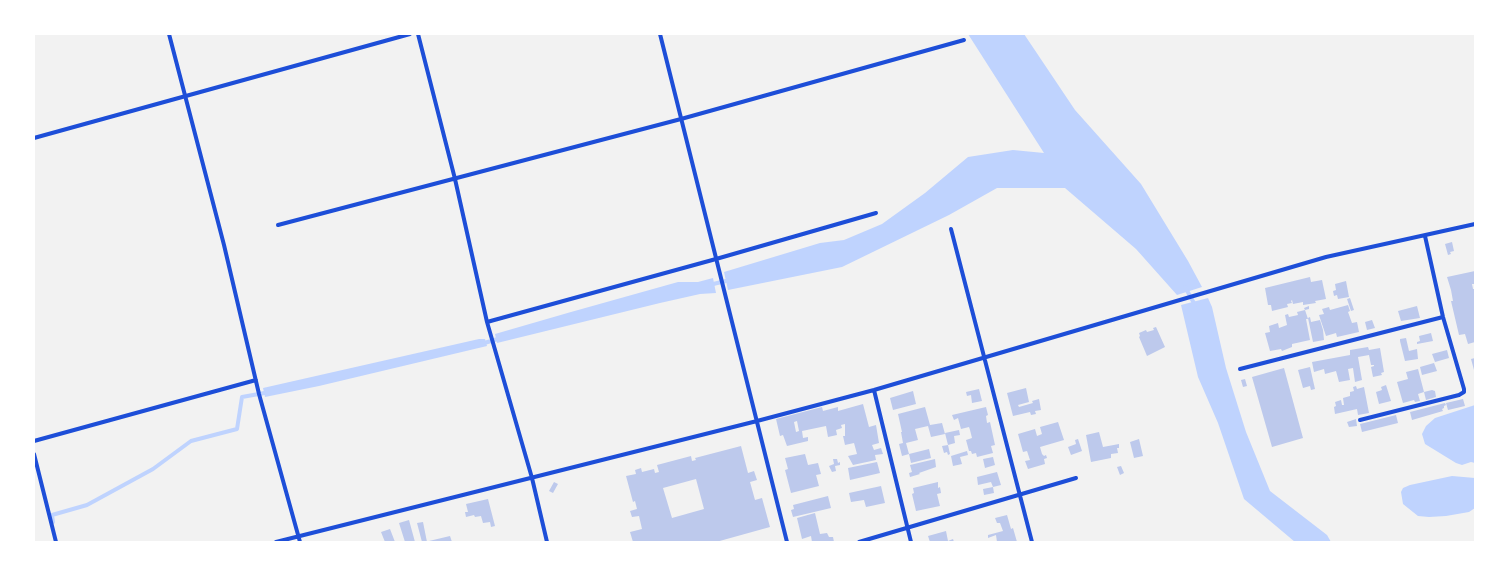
<!DOCTYPE html>
<html>
<head>
<meta charset="utf-8">
<style>
	body { margin:0 }
	#map { position:relative; width:1509px; height:576px; overflow:hidden; background:#f2f2f2; font-family:"DejaVu Sans",sans-serif }
	canvas { display:block }
	.frame { position:absolute; inset:0; border:35px solid #fff; pointer-events:none }
</style>
</head>
<body>
<div id="map">
<canvas width="1509" height="576"></canvas>
<div class="frame"></div>
</div>
<script>
const ctx = document.querySelector('canvas').getContext('2d');
ctx.lineJoin = 'round';
function fill(path, color) { ctx.fillStyle = color; ctx.fill(path, 'evenodd'); }
const toPath = rows => new Path2D(rows.map(r => 'M' + r).join(''));
function strokePath(path, color, width, dash) { ctx.strokeStyle = color; ctx.lineWidth = width; ctx.lineCap = dash ? 'butt' : 'round'; ctx.setLineDash(dash || []); ctx.stroke(path); }
const water = toPath([
	[968,34,1024,34,1075,110,1141,184,1188,261,1202,287,1177,295,1136,249,1065,188,997,188,949,215,842,267,728,290,724,272,820,243,844,240,882,224,925,193,968,157,1013,150,1044,153],
	[713,278,716,293,700,294,660,303,497,343,495,334,571,312,678,282,698,282],
	[1208,298,1212,307,1226,368,1246,432,1270,491,1327,535,1331,542,1295,542,1244,499,1218,423,1198,377,1181,305],
	[479,339,485,339,487,346,319,386,265,397,263,388],
	[1475,405,1475,463,1471,462,1462,465,1456,463,1425,444,1422,434,1426,426,1435,418],
	[1452,476,1475,478,1475,508,1469,512,1446,516,1429,517,1418,516,1403,504,1401,492,1403,488,1410,485]
]);
const stream = toPath([
	[709,285,730,280],
	[1185,287,1195,305],
	[481,344,501,338],
	[53,522,52,515,87,505,153,469,191,441,237,429,242,397,270,392]
]);
const building = toPath([
	[1452,242,1454,251,1450,252,1451,254,1448,255,1445,244],
	[1475,271,1475,284,1472,284,1473,289,1475,289,1475,342,1468,344,1465,334,1459,335,1451,301,1453,301,1451,290,1447,277],
	[1310,277,1311,282,1322,280,1326,299,1315,301,1316,303,1303,305,1303,302,1293,304,1292,300,1291,301,1292,303,1287,304,1288,307,1272,311,1271,305,1268,305,1265,288],
	[1346,281,1349,297,1338,299,1337,295,1334,296,1333,291,1336,290,1335,284],
	[1350,298,1354,310,1351,311,1347,299],
	[1348,305,1350,311,1348,312,1352,323,1357,322,1359,332,1337,337,1336,333,1326,336,1319,315,1324,314,1322,309,1329,307,1330,310],
	[1309,306,1309,309,1305,310,1308,319,1306,319,1310,340,1292,344,1292,347,1282,351,1281,349,1270,351,1265,333,1270,332,1269,326,1278,323,1279,328,1287,325,1285,315,1288,314,1289,317,1298,315,1297,312,1305,310,1304,308],
	[1417,306,1420,318,1401,321,1398,311],
	[1310,317,1311,322,1320,320,1323,330,1324,340,1313,342,1308,318],
	[1372,320,1375,328,1367,330,1365,322],
	[1156,327,1165,347,1147,356,1139,337,1140,336,1139,333,1146,330,1147,332,1154,330,1153,328],
	[1431,333,1433,341,1417,344,1417,342,1420,341,1419,336],
	[1406,338,1409,351,1417,349,1418,359,1405,361,1400,341,1400,339],
	[1368,347,1369,350,1380,348,1384,372,1381,373,1382,375,1373,377,1371,367,1374,366,1374,365,1371,365,1369,355,1358,357,1362,380,1355,382,1353,368,1348,369,1350,380,1339,382,1336,371,1325,374,1324,369,1314,372,1312,362,1350,355,1350,350],
	[1447,350,1449,358,1435,362,1432,354],
	[1475,358,1475,370,1474,370,1471,359],
	[1434,363,1437,371,1422,375,1420,367],
	[1310,367,1315,389,1311,390,1310,386,1303,388,1298,370],
	[1284,368,1303,438,1272,447,1252,377],
	[1418,369,1424,392,1418,394,1420,401,1415,402,1414,400,1403,403,1397,382,1408,379,1406,372],
	[1245,379,1247,386,1243,387,1241,380],
	[1386,385,1391,401,1379,404,1376,392,1382,390,1381,387],
	[1356,386,1357,389,1364,387,1369,413,1358,415,1357,409,1335,414,1334,407,1336,406,1335,402,1341,400,1342,405,1344,405,1343,398,1350,396,1350,392,1354,391,1353,387],
	[1026,388,1029,402,1018,405,1019,407,1033,403,1032,401,1039,399,1041,410,1035,411,1036,414,1031,415,1030,412,1013,416,1007,393],
	[979,389,982,401,972,403,971,395,967,396,966,392],
	[1432,390,1435,391,1436,397,1426,400,1424,392],
	[913,391,916,404,893,410,890,398],
	[1463,399,1465,406,1448,410,1446,403],
	[1445,403,1446,405,1444,406,1444,408,1442,409,1443,411,1412,420,1410,412],
	[863,404,869,427,876,425,879,443,872,445,874,450,881,448,883,454,875,455,876,460,853,465,848,456,857,454,854,443,845,445,843,436,845,436,845,424,841,425,842,428,836,430,837,435,828,437,826,426,802,431,803,438,808,437,808,441,787,446,783,435,780,436,776,419,822,407,823,411,838,407,838,411],
	[797,421,799,431,796,432,794,422],
	[925,407,930,425,942,423,945,434,931,437,928,426,915,429,918,440,906,443,909,454,929,449,931,458,911,463,909,454,902,456,899,444,903,443,901,432,902,432,898,414],
	[986,407,988,415,986,416,987,423,990,422,995,445,991,446,993,453,977,457,976,453,972,454,971,451,969,451,966,440,972,438,970,430,969,427,961,429,958,418,954,420,952,415],
	[1396,415,1398,423,1362,432,1360,424],
	[1356,419,1357,426,1349,427,1347,422],
	[1058,422,1064,440,1040,447,1042,454,1044,456,1046,455,1047,458,1044,459,1045,464,1028,469,1025,461,1030,460,1027,451,1023,452,1018,434,1035,429,1037,436,1042,434,1040,427],
	[959,430,960,435,954,436,955,443,948,445,950,454,948,455,947,452,944,453,942,446,948,445,945,433],
	[1099,432,1103,447,1119,444,1119,448,1117,448,1118,453,1111,454,1111,458,1091,462,1086,435],
	[1078,439,1082,451,1071,455,1068,447,1076,444,1075,440],
	[1139,439,1143,456,1134,458,1130,442],
	[741,446,748,473,754,471,757,480,750,482,755,500,762,498,770,527,716,542,633,542,630,532,642,529,639,516,632,517,630,511,637,509,635,501,633,502,626,476,636,474,635,470,641,468,642,472,654,469,655,473,659,472,657,465,691,456,692,461,696,460,695,458],
	[696,479,704,509,672,518,663,488],
	[967,451,968,455,960,457,962,464,953,466,951,456],
	[805,454,808,465,818,463,821,474,816,475,819,486,791,493,785,470,788,469,785,458],
	[993,457,995,465,985,468,983,459],
	[833,459,837,459,838,463,840,462,840,465,835,466,836,471,832,472,829,466,834,464],
	[935,459,936,467,919,473,920,474,910,477,909,473,912,472,910,465],
	[877,462,880,473,850,480,848,468],
	[1121,466,1124,473,1120,475,1117,467],
	[997,472,1001,485,993,487,994,493,984,495,983,489,993,487,991,482,978,485,977,477],
	[554,482,558,484,553,493,549,491],
	[938,482,938,488,940,487,941,493,937,494,940,506,916,511,912,494,914,493,913,488],
	[881,486,885,503,866,507,864,500,851,502,849,493],
	[828,496,831,508,793,517,791,510,794,509,793,505],
	[488,499,495,526,491,527,490,522,483,523,481,516,475,517,474,515,466,517,465,512,468,512,466,504],
	[815,513,820,534,827,533,829,537,833,537,834,542,812,542,811,536,802,539,797,518],
	[1007,515,1011,529,1013,528,1017,542,997,542,996,535,988,538,988,535,1003,531,1000,523,997,523,995,518],
	[409,520,415,542,405,542,399,523],
	[423,522,427,542,422,542,417,523],
	[390,529,395,542,385,542,381,532],
	[946,531,948,541,953,539,954,542,930,542,928,536],
	[450,536,452,542,429,542,429,541]
]);
const minor = toPath([
	[169,34,224,245,259,394,300,542],
	[418,34,455,179,487,322,532,478,547,542],
	[660,34,787,542],
	[34,138,410,34],
	[278,225,681,119,964,40],
	[951,229,1032,542],
	[487,322,716,259,876,213],
	[1240,369,1443,317],
	[874,390,911,542],
	[1360,420,1459,395,1464,392,1464,389,1443,317,1425,236],
	[34,441,256,380],
	[34,454,56,542],
	[276,542,757,421,874,390,1326,257,1475,224],
	[859,542,1076,478]
]);
fill(water, '#bfd3fe');
strokePath(stream, '#bfd3fe', 4);
fill(building, '#bdc9ec');
strokePath(minor, '#1d4ed8', 4);
</script>
</body>
</html>
